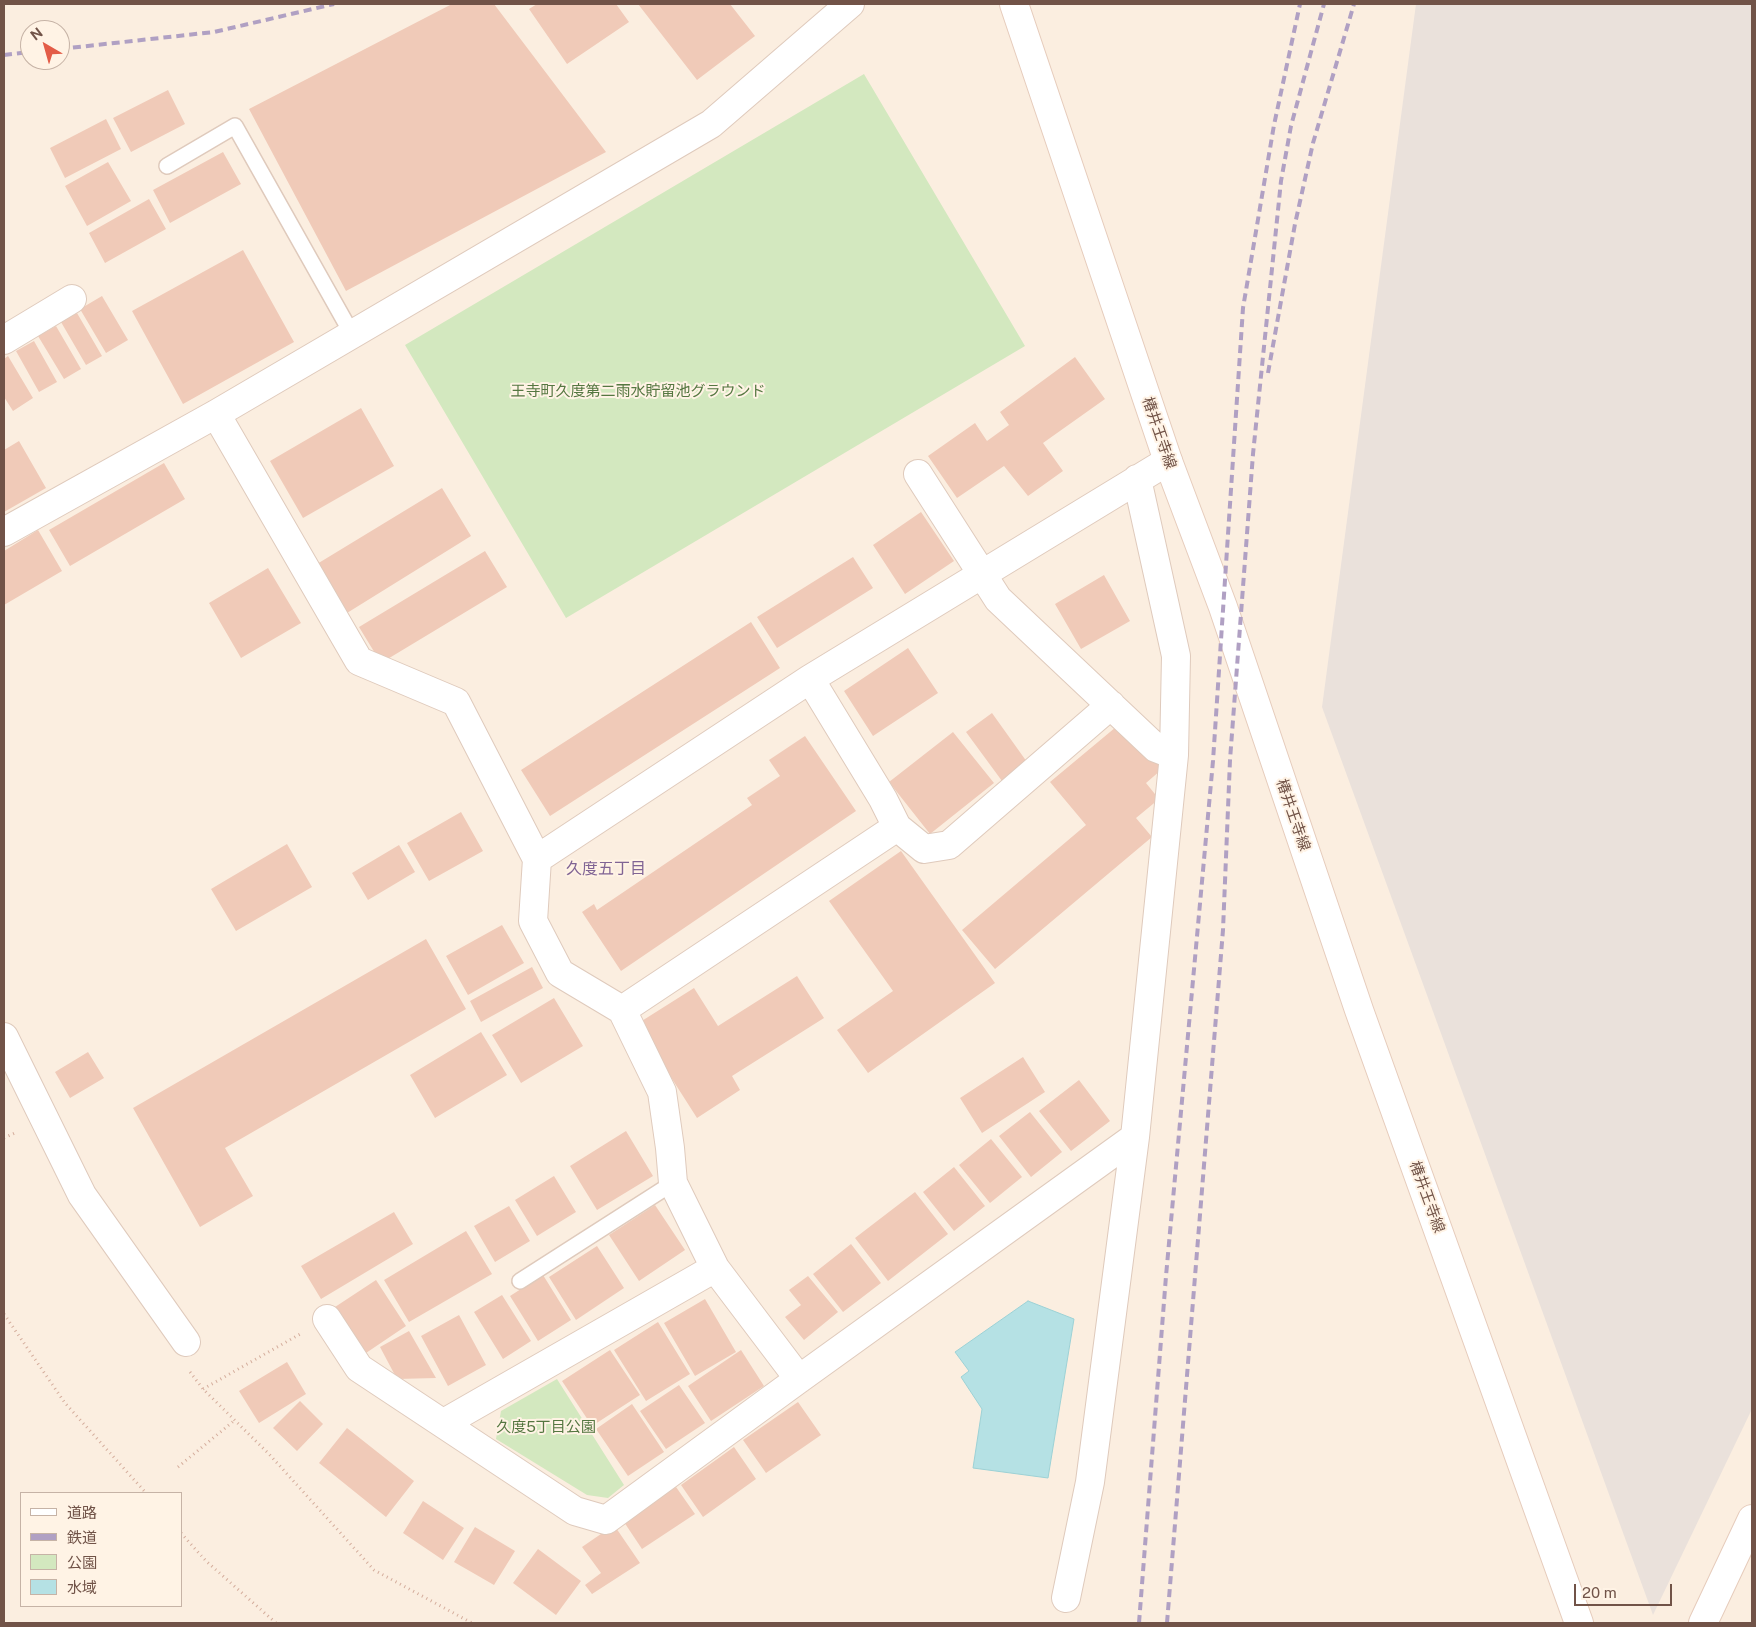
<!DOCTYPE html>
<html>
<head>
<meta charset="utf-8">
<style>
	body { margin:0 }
	#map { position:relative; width:1756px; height:1627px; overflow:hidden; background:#fbeee0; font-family:"Public Sans","Noto Sans JP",sans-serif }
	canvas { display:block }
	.frame { position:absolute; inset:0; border:5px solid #715348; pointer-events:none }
	.legend { position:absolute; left:20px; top:1492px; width:162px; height:115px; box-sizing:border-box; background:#fff3e5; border:1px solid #c6b3a6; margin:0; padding:6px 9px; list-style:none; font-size:15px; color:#715348 }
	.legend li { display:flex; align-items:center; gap:10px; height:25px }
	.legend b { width:25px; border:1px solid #c6b3a6 }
	.north { position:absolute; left:20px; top:20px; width:50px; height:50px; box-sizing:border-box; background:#fff3e5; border:1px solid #c6b3a6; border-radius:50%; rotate:322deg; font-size:14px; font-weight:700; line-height:20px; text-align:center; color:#715348 }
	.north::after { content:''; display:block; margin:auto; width:18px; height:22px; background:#e35c47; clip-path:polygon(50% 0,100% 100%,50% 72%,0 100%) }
	.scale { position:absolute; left:1574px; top:1584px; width:98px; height:22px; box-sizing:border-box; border:2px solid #715348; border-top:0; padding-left:6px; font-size:15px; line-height:18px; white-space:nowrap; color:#715348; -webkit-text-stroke:4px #fff3e5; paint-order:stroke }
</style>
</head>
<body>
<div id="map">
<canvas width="1756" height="1627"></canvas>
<div class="frame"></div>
<ul class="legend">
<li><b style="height:6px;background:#fff"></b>道路</li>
<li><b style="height:6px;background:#b0a0c3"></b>鉄道</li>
<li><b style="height:14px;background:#d3e8bf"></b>公園</li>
<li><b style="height:14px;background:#b5e1e4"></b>水域</li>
</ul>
<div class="north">N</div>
<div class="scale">20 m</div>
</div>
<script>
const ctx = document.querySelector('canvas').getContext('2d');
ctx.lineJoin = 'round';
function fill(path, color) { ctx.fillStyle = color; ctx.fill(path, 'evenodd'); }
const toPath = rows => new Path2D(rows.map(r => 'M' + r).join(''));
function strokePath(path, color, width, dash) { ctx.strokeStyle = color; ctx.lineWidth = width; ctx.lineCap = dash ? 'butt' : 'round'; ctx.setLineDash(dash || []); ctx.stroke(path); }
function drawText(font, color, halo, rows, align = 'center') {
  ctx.font = font + ' "Public Sans","Noto Sans JP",sans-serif'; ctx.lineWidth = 4; ctx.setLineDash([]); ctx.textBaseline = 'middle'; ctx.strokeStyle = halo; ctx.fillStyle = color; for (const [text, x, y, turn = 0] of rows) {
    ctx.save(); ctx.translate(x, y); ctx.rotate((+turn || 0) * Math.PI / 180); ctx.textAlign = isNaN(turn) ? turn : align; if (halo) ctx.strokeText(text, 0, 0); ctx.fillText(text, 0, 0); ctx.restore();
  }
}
const industrial = toPath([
	[1416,4,1752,4,1752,1409,1653,1615,1322,707]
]);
const green = toPath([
	[864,74,1025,346,566,618,405,345],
	[557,1379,624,1485,608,1498,587,1495,496,1439,501,1411]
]);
const water = toPath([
	[1028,1301,1074,1319,1048,1478,973,1468,982,1409,961,1377,969,1371,955,1352,1028,1301]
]);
const building = toPath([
	[452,4,494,4,606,152,346,291,249,109],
	[537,4,616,4,629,22,567,64,529,9],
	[638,4,730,4,755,36,697,80],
	[168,90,185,124,131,152,113,118],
	[106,119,121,149,65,178,50,148],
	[223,152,241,184,170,223,153,190],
	[108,162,131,201,87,226,65,186],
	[149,199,166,229,105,263,89,233],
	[243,250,294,342,183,404,132,311],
	[102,296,128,340,106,353,80,309],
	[77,313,102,356,86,365,61,322],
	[56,326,81,369,64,379,38,336],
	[34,341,57,382,39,392,16,351],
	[8,356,33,398,13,411,4,397,4,359],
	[1075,357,1105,399,1043,443,1063,471,1028,496,1004,466,957,498,928,456,975,423,987,441,1009,425,1000,412],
	[361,408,394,466,303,518,270,461],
	[19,441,46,488,4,512,4,450],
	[164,463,185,499,70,566,49,530],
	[442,488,471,536,347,613,317,564],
	[921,512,954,561,905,594,873,545],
	[38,530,62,571,4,605,4,551],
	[485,551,507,587,381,663,359,627],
	[853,557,873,588,777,648,757,617],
	[268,568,301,623,241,658,209,603],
	[1104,575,1130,621,1081,649,1055,604],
	[751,622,780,668,550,816,521,770],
	[908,648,938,693,873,736,844,691],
	[992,713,1027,762,1002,781,966,732],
	[1128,717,1168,764,1146,783,1159,799,1136,818,1152,837,995,969,962,930,1086,825,1050,782],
	[953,732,994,783,930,834,889,782],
	[805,736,856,811,621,971,582,912,594,904,597,910,752,805,747,798,780,776,769,760],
	[461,812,483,851,429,881,407,843],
	[287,844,312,887,236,931,211,889],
	[399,845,415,872,368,900,352,873],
	[901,851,995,983,868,1073,837,1030,893,991,829,901],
	[502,925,524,963,468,995,446,956],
	[426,939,466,1009,225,1148,253,1196,200,1227,133,1108],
	[532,967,543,988,481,1022,470,1001],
	[797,976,824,1018,732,1076,740,1090,697,1118,637,1024,694,988,718,1026],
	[554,998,583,1046,521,1083,492,1035],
	[481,1032,507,1075,435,1118,410,1075],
	[88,1052,104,1078,70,1098,55,1072],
	[1023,1057,1045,1092,982,1133,960,1098],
	[1079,1080,1110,1121,1071,1151,1039,1111],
	[1030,1112,1062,1152,1031,1177,999,1136],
	[626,1131,653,1176,597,1210,570,1166],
	[991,1139,1022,1177,990,1203,959,1165],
	[954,1167,985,1206,954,1231,923,1192],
	[554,1176,576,1212,537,1236,515,1200],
	[915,1192,948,1234,888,1281,855,1238],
	[655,1205,685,1250,639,1281,609,1235],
	[509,1206,530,1241,495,1262,474,1226],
	[394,1212,413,1244,321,1299,301,1266],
	[466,1231,492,1274,409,1322,384,1280],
	[851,1244,881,1283,843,1312,813,1274],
	[597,1246,624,1288,576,1320,549,1277],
	[543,1275,571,1320,538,1341,510,1296],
	[808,1276,838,1312,804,1340,785,1317,801,1305,789,1290],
	[376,1280,406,1326,366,1353,335,1307],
	[502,1295,531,1341,503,1359,474,1312],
	[705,1299,736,1352,695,1376,664,1323],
	[459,1315,486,1365,448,1386,421,1336],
	[658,1322,690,1374,646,1401,614,1350],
	[409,1331,436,1378,397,1379,380,1347],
	[610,1350,640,1395,592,1426,562,1381],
	[741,1350,764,1386,711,1421,688,1386],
	[287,1362,306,1394,259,1423,239,1391],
	[679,1385,705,1423,666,1449,640,1411],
	[300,1401,323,1424,297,1451,273,1428],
	[798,1402,821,1435,766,1473,743,1440],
	[632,1404,664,1452,628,1476,596,1429],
	[347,1428,414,1481,386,1517,319,1463],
	[734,1447,756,1479,703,1517,681,1485],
	[676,1487,695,1514,642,1549,624,1522],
	[423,1501,464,1528,443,1560,403,1533],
	[614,1525,640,1563,592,1594,585,1585,601,1573,582,1547],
	[475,1527,515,1551,494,1585,454,1562],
	[538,1549,581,1581,556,1615,513,1583]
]);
const path = toPath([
	[4,1138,17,1132],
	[4,1314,65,1403,146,1493],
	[190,1372,203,1389,269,1454,374,1570,472,1623],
	[203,1389,302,1333],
	[178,1467,235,1420],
	[181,1533,206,1561,276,1623]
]);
const lane = toPath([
	[167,166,235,126,352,334],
	[520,1281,673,1183]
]);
const street = toPath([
	[4,340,72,299],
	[216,414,359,661,456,702,537,859,533,921,560,973,622,1010,662,1092,670,1148,673,1183,715,1268,799,1379],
	[918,474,998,599,1156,748,1174,755],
	[4,532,216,414,711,124,850,4],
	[810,679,883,799,897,827,924,849,949,845,1111,705],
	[537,859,810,679,1168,461],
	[622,1010,897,827],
	[4,1037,82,1195,186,1342],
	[327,1319,359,1368,575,1511,606,1520,799,1379,1135,1137],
	[444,1423,715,1268],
	[1066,1598,1090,1482,1135,1137,1174,755,1176,656,1137,479]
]);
const secondary = toPath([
	[1014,4,1168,461,1223,607,1359,1010,1579,1623],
	[1703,1623,1752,1519]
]);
const rail = toPath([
	[60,49,214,32,334,4],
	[4,55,30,52],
	[1268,373,1295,224,1313,143,1354,4],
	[1139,1623,1166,1276,1213,761,1243,308,1274,125,1300,4],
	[1167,1623,1223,930,1230,760,1253,454,1281,181,1291,126,1324,4]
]);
const parkNames = [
	["王寺町久度第二雨水貯留池グラウンド",638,391],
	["久度5丁目公園",546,1427]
];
const streetNames = [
	["椿井王寺線",1159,433,71],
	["椿井王寺線",1293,815,71],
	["椿井王寺線",1427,1197,70]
];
const neighbourhoodNames = [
	["久度五丁目",606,869]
];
fill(industrial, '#eae1db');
fill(green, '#d3e8bf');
fill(water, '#b5e1e4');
strokePath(water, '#9cd1d5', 1);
fill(building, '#f0cab8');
strokePath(lane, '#dfcabc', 18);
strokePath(street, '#dfcabc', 30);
strokePath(secondary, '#e6ccbc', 30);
strokePath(path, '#d4ad9c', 3, [1, 4]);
strokePath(lane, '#fff', 15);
strokePath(street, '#fff', 28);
strokePath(secondary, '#fff', 28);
strokePath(rail, '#b0a0c3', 4, [8, 5]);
drawText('15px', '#557741', '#fff3e5', parkNames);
drawText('15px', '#715348', '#fff3e5', streetNames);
drawText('16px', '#806494', '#fff3e5', neighbourhoodNames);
</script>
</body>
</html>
